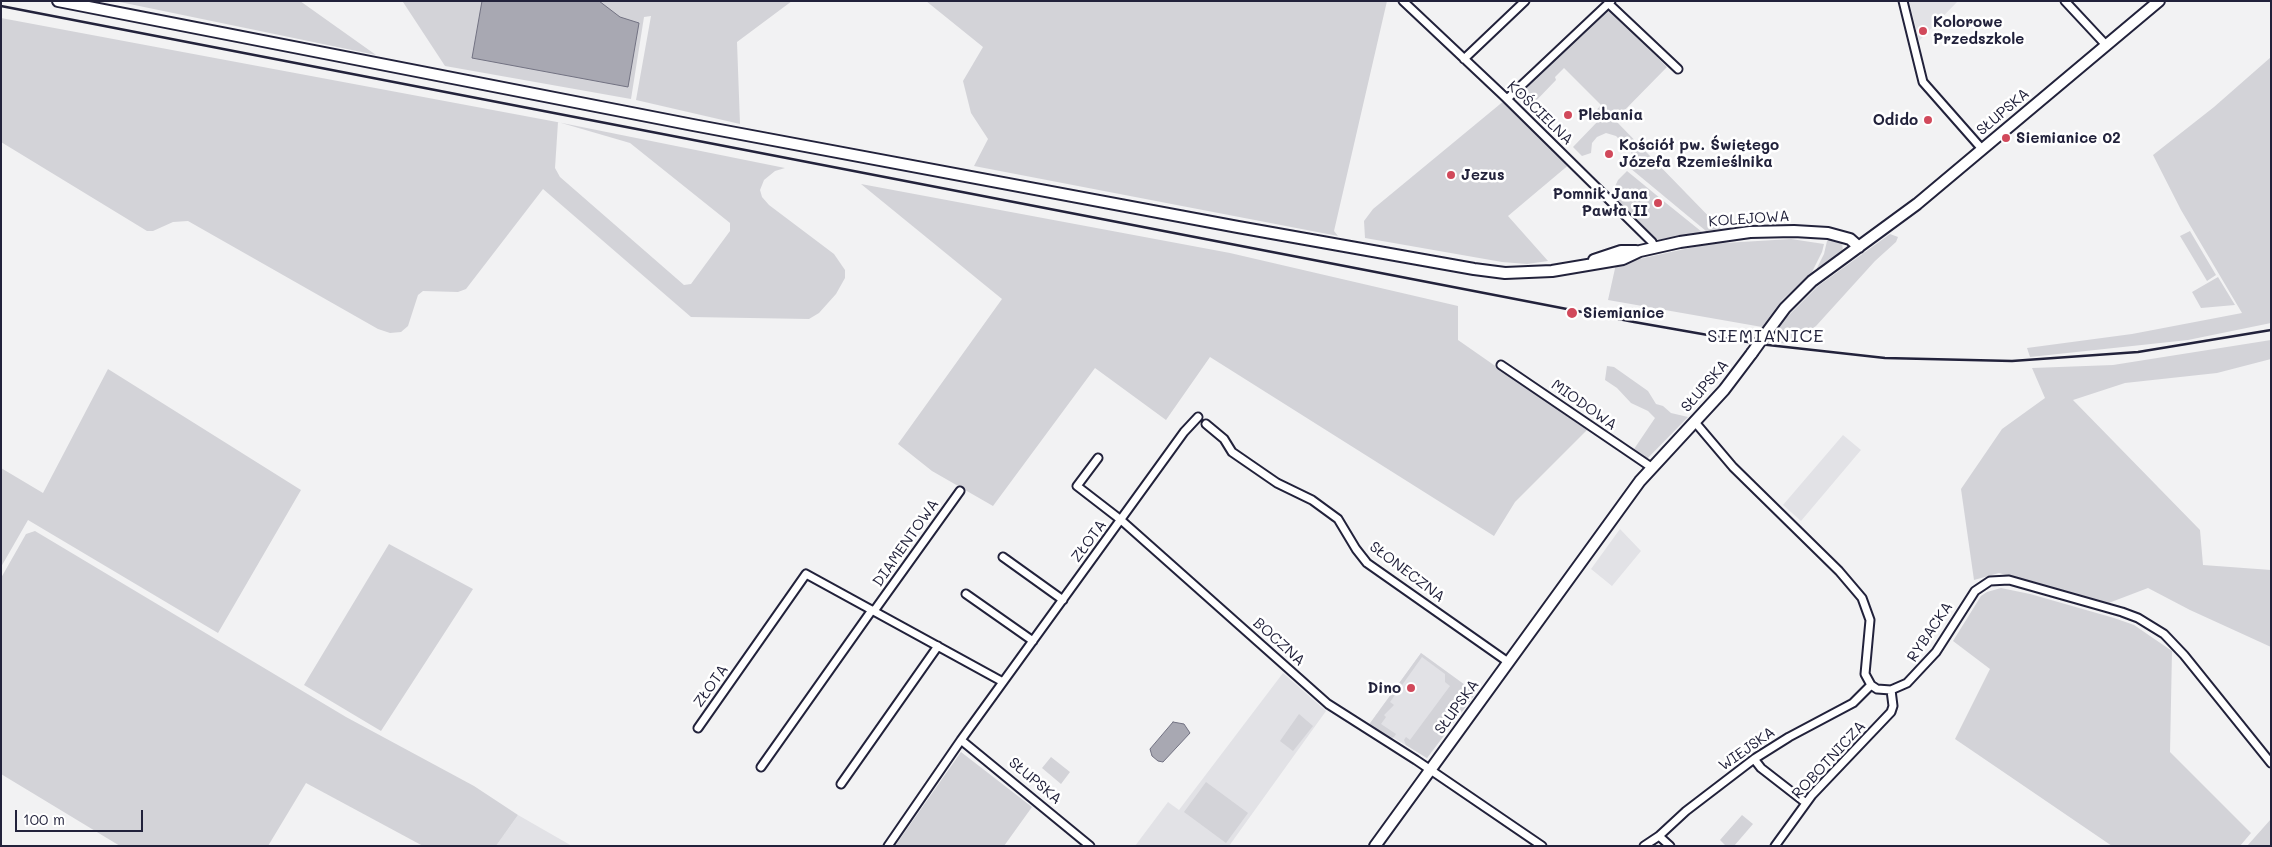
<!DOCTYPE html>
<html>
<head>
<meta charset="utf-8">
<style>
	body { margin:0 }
	#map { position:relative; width:2272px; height:847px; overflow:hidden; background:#f2f2f3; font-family:Mali,sans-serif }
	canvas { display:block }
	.frame { position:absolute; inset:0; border:2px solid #22223b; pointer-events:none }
	.scale { position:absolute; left:15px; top:810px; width:128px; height:22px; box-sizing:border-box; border:2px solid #22223b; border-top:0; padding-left:6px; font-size:15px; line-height:18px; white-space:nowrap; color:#22223b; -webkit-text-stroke:4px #fff; paint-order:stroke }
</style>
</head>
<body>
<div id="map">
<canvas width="2272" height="847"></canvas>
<div class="frame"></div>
<div class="scale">100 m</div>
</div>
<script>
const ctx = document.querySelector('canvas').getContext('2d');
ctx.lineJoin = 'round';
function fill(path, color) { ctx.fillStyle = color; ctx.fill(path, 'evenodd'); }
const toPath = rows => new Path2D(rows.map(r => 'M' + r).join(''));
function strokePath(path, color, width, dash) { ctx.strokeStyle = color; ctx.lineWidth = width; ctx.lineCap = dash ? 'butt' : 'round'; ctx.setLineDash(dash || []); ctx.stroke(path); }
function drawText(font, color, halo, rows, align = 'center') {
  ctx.font = font + ' Mali,sans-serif'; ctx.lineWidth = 5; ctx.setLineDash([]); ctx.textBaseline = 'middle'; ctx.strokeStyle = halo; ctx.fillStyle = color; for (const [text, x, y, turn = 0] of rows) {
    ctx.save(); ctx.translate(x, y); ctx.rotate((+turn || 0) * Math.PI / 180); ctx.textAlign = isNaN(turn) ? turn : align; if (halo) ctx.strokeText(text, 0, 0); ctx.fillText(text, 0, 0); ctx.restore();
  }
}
const built = toPath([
	[1909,1,1958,1,1919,41],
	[1843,435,1861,450,1801,521,1783,505],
	[1620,529,1641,551,1612,586,1591,569],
	[1421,653,1476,693,1427,758,1394,738,1391,739,1368,726],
	[1283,673,1326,711,1229,846,1135,846,1168,802,1179,810],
	[518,815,572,846,496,846]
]);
const green = toPath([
	[115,1,300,1,376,55],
	[792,1,737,42,740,124,636,100,651,16,644,17,631,99,445,66,403,2],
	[926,1,1387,1,1334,231,1338,236,974,166,988,139,971,113,963,81,983,47],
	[1607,8,1667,67,1615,120,1721,229,1706,231,1630,168,1636,161,1629,149,1616,136,1606,133,1597,137,1592,143,1591,153,1582,156,1573,147,1599,120,1593,114,1601,105,1564,68,1555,77,1556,80,1531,106,1517,94],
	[1,18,557,122,785,168,775,171,764,180,760,190,762,197,769,205,834,254,845,270,845,278,836,294,819,313,809,319,691,317,543,189,466,289,458,292,423,291,418,295,408,326,401,332,390,333,378,329,188,221,173,222,153,231,147,231,1,142],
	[558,122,630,143,730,223,730,231,691,284,684,285,560,177,555,168],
	[2271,57,2271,323,2188,340,2030,357,2027,348,2132,334,2242,313,2181,210,2153,155,2214,107],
	[1505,100,1571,163,1508,216,1548,261,1527,264,1502,262,1365,238,1364,221,1373,209],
	[1627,171,1666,203,1702,232,1656,240,1652,236,1610,197,1618,180],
	[861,184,1230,253,1458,306,1458,340,1587,430,1515,502,1494,536,1210,357,1166,420,1095,368,993,506,932,471,898,444,1002,299],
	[2190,231,2216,275,2207,281,2180,236],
	[1890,234,1898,237,1896,242,1875,261,1816,326,1788,344,1769,341,1784,320,1818,286],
	[1831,238,1842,242,1843,252,1814,274,1824,254,1827,241],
	[1791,239,1824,244,1822,252,1812,272,1782,300,1762,327,1608,300,1616,264,1708,244],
	[2218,277,2235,305,2201,308,2192,292],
	[2271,340,2271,359,2217,373,2125,383,2073,400,2200,530,2203,565,2271,570,2271,647,2190,610,2148,588,2106,604,1999,573,1974,580,1961,489,2002,429,2045,398,2032,368,2113,365],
	[1607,366,1614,367,1648,391,1656,404,1663,406,1671,413,1688,417,1645,461,1632,452,1655,418,1648,411,1631,403,1617,388,1605,380],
	[108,369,301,490,218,633,28,520,1,567,1,468,43,493],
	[35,531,346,717,474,786,518,815,496,846,423,846,306,783,268,846,120,846,1,774,1,578,26,534],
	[389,544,473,589,381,731,304,685],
	[2001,588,2030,594,2114,618,2134,625,2172,651,2170,752,2251,833,2240,846,2112,846,1955,739,1990,669,1953,641,1981,596,1987,592],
	[1421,653,1476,693,1427,758,1406,745,1404,740,1406,737,1410,740,1450,686,1445,682,1445,674,1422,657,1390,702,1394,705,1384,715,1386,717,1381,724,1396,734,1394,737,1388,738,1368,726],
	[1299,714,1313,726,1293,751,1280,741],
	[961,752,1032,807,1004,846,895,846],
	[1051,757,1070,772,1061,784,1042,768],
	[1206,782,1248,813,1226,843,1184,812],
	[1742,815,1753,824,1734,846,1726,846,1720,840],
	[2271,819,2271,846,2247,846]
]);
const water = toPath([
	[482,1,599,1,620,17,639,23,628,87,472,58,482,1],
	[1173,722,1184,724,1190,733,1163,762,1158,761,1152,756,1150,749,1173,722]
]);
const street = toPath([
	[1403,1,1507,99,1652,242,1655,248],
	[1903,1,1923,82,1982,149],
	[2065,1,2106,45],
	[1608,3,1678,69],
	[1464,59,1525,1],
	[1507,99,1611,1],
	[1501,365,1651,467],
	[1694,421,1733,467,1839,571,1862,598,1870,620,1865,674,1871,685,1877,689,1891,690,1907,683,1936,652,1975,591,1990,581,2009,580,2122,612,2138,618,2164,634,2184,655,2271,763],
	[1206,424,1224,439,1232,452,1277,483,1312,500,1338,519,1356,549,1367,563,1508,662],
	[1098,458,1077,486,1121,520,1328,704,1416,760,1542,846],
	[1003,557,1063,600],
	[966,594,1033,641],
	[874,611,960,491],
	[698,728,806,574,1003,682],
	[961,740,1090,846],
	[1754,759,1761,768,1806,803],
	[761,767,872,610],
	[841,784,938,646],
	[1659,836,1670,846],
	[888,846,961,740,1184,432,1198,417],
	[1644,846,1659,836,1686,811,1754,759,1789,737,1853,703,1871,685],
	[1775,846,1812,795,1891,712,1893,706,1891,690]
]);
const secondary = toPath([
	[58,1,693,125,1238,227,1474,269,1505,273,1552,271,1623,259,1640,251,1680,242,1750,232,1794,231,1828,233,1850,239,1859,247],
	[1594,260,1621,251,1636,251],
	[1762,339,1785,308,1812,281,1917,204,2159,1],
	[1375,846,1640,481,1724,390,1752,353]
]);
const rail = toPath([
	[1,6,1634,322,1759,344,1885,358,2012,361,2138,352,2271,330]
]);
const secondaryBridge = toPath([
	[1752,353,1762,339]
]);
const markers = [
	[1923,31,5,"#d1495b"],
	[1568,115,5,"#d1495b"],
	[1928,120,5,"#d1495b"],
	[2006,138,5,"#d1495b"],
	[1609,154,5,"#d1495b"],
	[1451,175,5,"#d1495b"],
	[1658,203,5,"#d1495b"],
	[1572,313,6,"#d1495b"],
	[1411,688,5,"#d1495b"]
];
const poiNames = [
	["Kolorowe",1933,22],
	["Przedszkole",1933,39],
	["Plebania",1578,115],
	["Odido",1918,120,"right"],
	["Siemianice 02",2016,138],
	["Kościół pw. Świętego",1619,145],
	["Józefa Rzemieślnika",1619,162],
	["Jezus",1461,175],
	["Pomnik Jana",1648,194,"right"],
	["Pawła II",1648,211,"right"],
	["Siemianice",1583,313],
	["Dino",1401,688,"right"]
];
const streetNames = [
	["SŁUPSKA",2003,112,-40],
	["KOŚCIELNA",1540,113,44],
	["KOLEJOWA",1749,219,-4],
	["SŁUPSKA",1705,386,-49],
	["MIODOWA",1584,405,35],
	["ZŁOTA",1089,541,-54],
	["DIAMENTOWA",906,543,-55],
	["SŁONECZNA",1407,572,37],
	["RYBACKA",1930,632,-56],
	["BOCZNA",1279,642,42],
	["ZŁOTA",711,686,-55],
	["SŁUPSKA",1457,707,-54],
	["WIEJSKA",1747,749,-35],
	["ROBOTNICZA",1829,760,-47],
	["SŁUPSKA",1035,781,40]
];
const quarterNames = [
	["SIEMIANICE",1766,336]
];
fill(built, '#e2e2e6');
fill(green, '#d3d3d8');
fill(water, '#a8a8b2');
strokePath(water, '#727282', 1);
strokePath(street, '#22223b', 11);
strokePath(secondary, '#22223b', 14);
strokePath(street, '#fff', 7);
strokePath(secondary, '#fff', 10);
strokePath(rail, '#22223b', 2.5);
strokePath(secondaryBridge, '#22223b', 14, []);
strokePath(secondaryBridge, '#fff', 10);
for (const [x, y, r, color] of markers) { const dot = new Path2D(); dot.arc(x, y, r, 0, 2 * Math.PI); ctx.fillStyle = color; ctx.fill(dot); strokePath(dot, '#fff', 2); }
drawText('bold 15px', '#22223b', '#fff', poiNames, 'left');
drawText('15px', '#22223b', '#fff', streetNames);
ctx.letterSpacing = '1px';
drawText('18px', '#22223b', '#fff', quarterNames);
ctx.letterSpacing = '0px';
</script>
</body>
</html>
